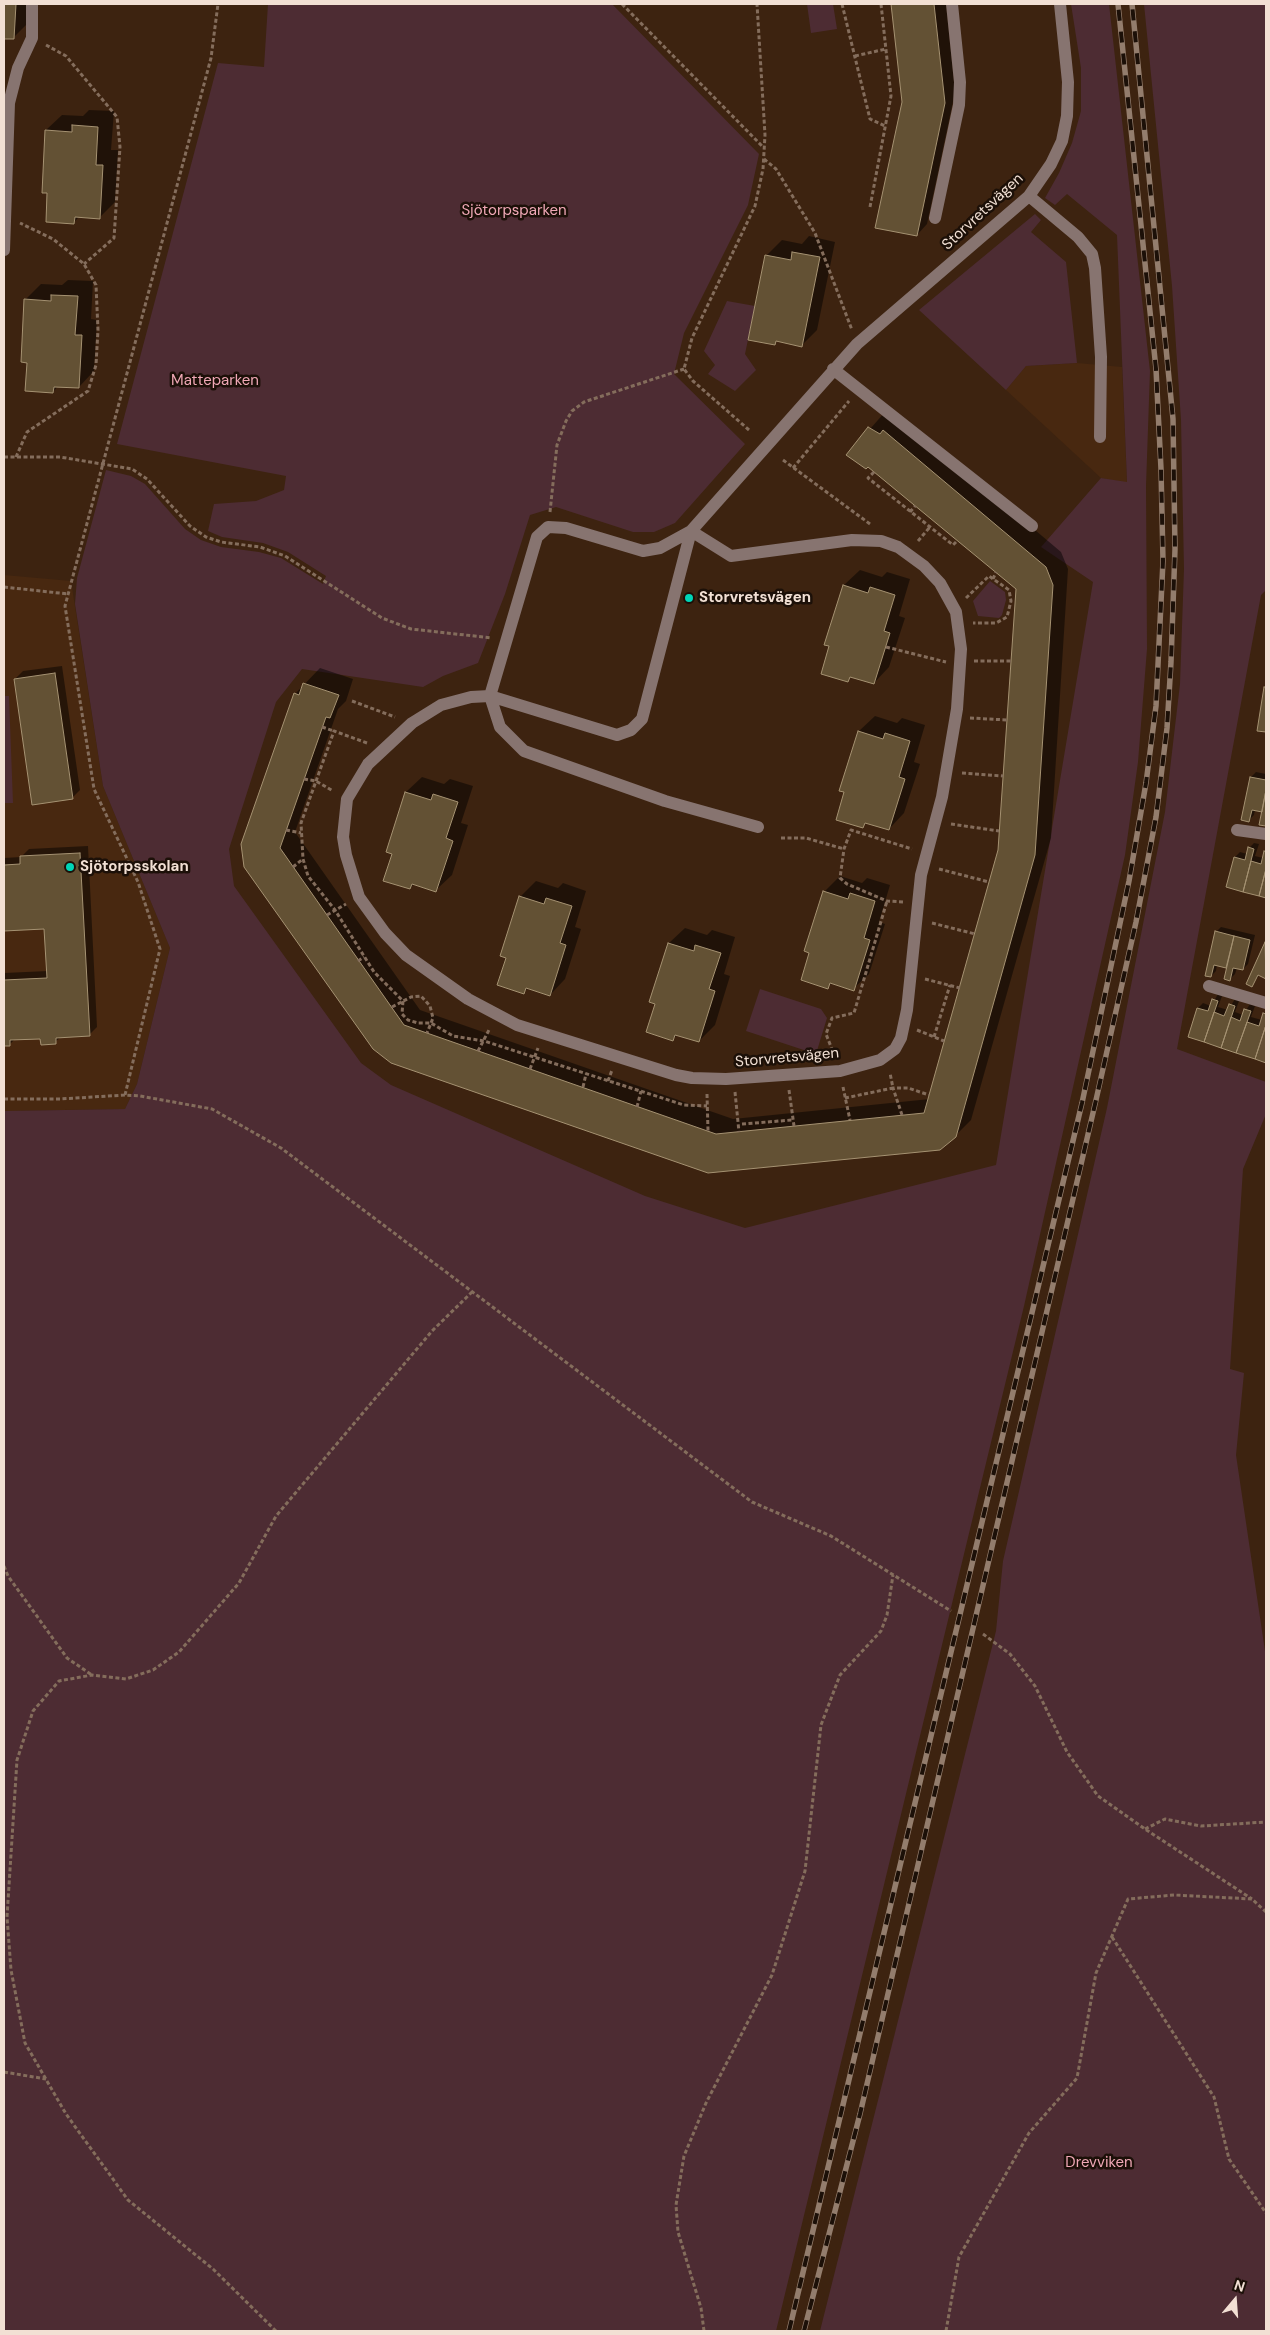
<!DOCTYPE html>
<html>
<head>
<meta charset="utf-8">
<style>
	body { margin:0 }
	#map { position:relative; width:1270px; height:2335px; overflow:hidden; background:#3d2310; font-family:"DM Sans",sans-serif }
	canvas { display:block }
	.frame { position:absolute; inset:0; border:5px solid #f2e0d4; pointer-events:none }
	.north { position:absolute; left:1210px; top:2275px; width:50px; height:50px; -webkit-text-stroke:4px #1c1008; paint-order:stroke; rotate:18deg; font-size:14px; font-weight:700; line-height:20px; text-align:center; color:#f2e0d4 }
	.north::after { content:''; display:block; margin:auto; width:18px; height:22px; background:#f2e0d4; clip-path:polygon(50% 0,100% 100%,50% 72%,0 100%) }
</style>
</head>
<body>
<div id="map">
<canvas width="1270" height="2335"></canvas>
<div class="frame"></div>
<div class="north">N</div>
</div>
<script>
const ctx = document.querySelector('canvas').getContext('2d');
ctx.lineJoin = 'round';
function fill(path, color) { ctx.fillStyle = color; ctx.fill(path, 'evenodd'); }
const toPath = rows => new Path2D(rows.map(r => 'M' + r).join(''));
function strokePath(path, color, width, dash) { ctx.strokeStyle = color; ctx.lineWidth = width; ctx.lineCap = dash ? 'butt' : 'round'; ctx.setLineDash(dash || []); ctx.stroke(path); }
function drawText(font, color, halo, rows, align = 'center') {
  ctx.font = font + ' "DM Sans",sans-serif'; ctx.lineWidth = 5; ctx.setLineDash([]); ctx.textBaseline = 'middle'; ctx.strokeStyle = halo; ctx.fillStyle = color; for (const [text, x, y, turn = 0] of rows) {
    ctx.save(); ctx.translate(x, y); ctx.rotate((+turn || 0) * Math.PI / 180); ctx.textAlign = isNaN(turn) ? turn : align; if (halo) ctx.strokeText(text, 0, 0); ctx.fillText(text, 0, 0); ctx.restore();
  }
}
const built = toPath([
	[1077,363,1122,367,1127,483,1101,478,1006,390,1026,366],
	[4,575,71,581,103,786,170,948,137,1084,125,1109,4,1111]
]);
const green = toPath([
	[268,4,612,4,759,154,748,205,684,333,674,374,745,444,675,523,654,532,633,532,556,507,530,515,505,594,478,663,443,676,423,687,302,669,276,702,229,849,234,886,361,1063,391,1085,645,1196,745,1228,996,1165,1093,582,1041,547,1101,478,1127,482,1117,235,1067,194,1055,205,1045,198,1059,173,1072,143,1081,111,1081,68,1071,4,1109,4,1150,371,1146,486,1147,649,1138,762,1125,855,1024,1306,776,2331,4,2331,4,1111,125,1109,137,1084,170,948,103,786,75,604,77,578,106,470,131,476,145,484,185,529,201,540,221,547,259,552,281,558,323,584,326,576,288,552,263,543,222,537,208,531,214,504,256,501,284,490,286,476,117,444,218,63,264,67],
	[807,4,833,4,837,29,811,33],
	[1144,4,1266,4,1266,590,1261,595,1177,1049,1266,1082,1266,1114,1243,1169,1230,1369,1244,1373,1236,1455,1266,1658,1266,2331,820,2331,996,1631,1003,1561,1107,1108,1165,812,1180,684,1184,569,1181,420,1172,286],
	[1035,214,1041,220,1031,232,1066,262,1077,363,1026,366,1006,390,919,310],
	[727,301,755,306,745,354,756,370,735,391,708,374,715,365,704,351],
	[990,581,1005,592,1006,600,1002,615,999,618,978,616,973,601],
	[4,696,9,696,13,803,4,803],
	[760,989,821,1009,827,1018,816,1054,746,1031]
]);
const shadow = toPath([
	[4,4,30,4,29,22,13,38,4,37],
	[892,4,946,4,955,92,927,224,917,235],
	[89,110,114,111,111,150,118,150,115,202,100,217,80,216,74,222,49,192,46,130,62,115,83,116],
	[809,236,835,242,817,330,802,345,778,340,774,344,766,256,782,240,802,244],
	[68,280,93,281,91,319,97,320,94,371,79,387,58,386,53,392,25,300,41,284,62,285],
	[885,412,899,415,1061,552,1068,569,1051,838,971,1120,955,1136,708,1172,391,1062,246,867,295,694,320,668,353,679,346,701,338,709,295,832,420,1010,733,1119,930,1099,999,851,1017,588,868,466,848,454],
	[860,570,882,577,887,572,910,579,899,616,905,618,889,667,874,683,852,676,848,681,831,646,826,644,844,585],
	[62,666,80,790,72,798,15,679,23,671],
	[875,716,897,723,902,718,925,725,914,762,920,764,904,813,889,829,867,822,863,827,846,792,859,731],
	[1256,772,1266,774,1265,825,1263,811,1255,809,1254,815,1249,820,1251,777],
	[422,777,444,784,450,779,473,786,461,823,468,825,452,875,436,890,415,883,410,888,393,853,388,851,406,792],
	[1254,843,1259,844,1255,856,1263,858,1266,851,1266,897,1228,886,1235,857,1240,852,1247,854,1249,848],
	[88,846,97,1027,89,1035,61,1037,55,1042,42,1038,15,1039,9,1045,4,1045,4,973,48,971,45,928,4,930,4,858,21,857,29,849],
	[840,876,862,883,867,878,890,885,879,922,885,924,869,974,853,989,832,983,827,987,811,952,824,892],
	[536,881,558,888,563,883,586,891,575,927,581,929,565,979,550,995,528,988,523,993,507,957,520,897],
	[1221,927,1255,935,1248,964,1243,969,1237,968,1235,974,1230,979,1228,967,1217,964,1216,971,1211,976,1216,932],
	[685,928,707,935,712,930,735,937,724,974,730,976,715,1025,699,1041,678,1034,673,1039,656,1003,651,1002,669,943],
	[1266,943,1266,977,1260,974,1252,985,1248,983],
	[1218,994,1222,996,1218,1007,1228,1010,1235,999,1239,1001,1235,1012,1243,1015,1250,1004,1255,1006,1251,1017,1262,1020,1266,1012,1266,1062,1189,1036,1198,1008,1203,1003,1211,1006]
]);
const building = toPath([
	[4,4,16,4,14,39,4,39,4,4],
	[891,4,934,4,945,103,917,236,875,228,902,102,891,4],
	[72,125,98,127,96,165,103,165,100,219,75,217,74,224,46,222,47,193,42,193,45,130,72,132,72,125],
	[792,252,820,257,802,347,776,341,775,345,748,340,765,255,791,260,792,252],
	[51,295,78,296,75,335,82,335,79,388,54,387,53,393,25,391,27,363,21,362,24,299,51,301,51,295],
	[868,427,880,434,883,430,1046,567,1053,585,1035,855,956,1137,940,1150,708,1173,391,1063,373,1049,244,867,241,844,294,693,299,695,303,683,339,695,330,718,326,717,280,848,404,1025,716,1134,924,1113,998,850,1016,589,868,467,866,469,846,455,868,427],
	[843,585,868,593,870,587,895,595,884,631,890,633,874,684,850,677,848,682,821,674,829,646,824,645,843,585],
	[55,673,73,799,32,805,14,679,55,673],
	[1264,687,1266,687,1266,732,1257,731,1264,687],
	[858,731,883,739,885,733,910,741,899,777,905,779,889,830,865,823,863,828,836,820,844,792,839,791,858,731],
	[1250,777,1266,780,1266,790,1262,812,1252,810,1249,822,1241,820,1250,777],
	[1266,790,1266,826,1259,825,1266,790],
	[405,792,431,800,433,794,458,802,446,838,453,841,436,892,412,884,410,889,383,881,392,854,386,852,405,792],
	[1248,847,1254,849,1243,892,1226,887,1234,857,1245,860,1248,847],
	[1264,851,1266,852,1266,869,1259,896,1243,892,1251,861,1261,864,1264,851],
	[80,853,90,1036,56,1038,56,1044,41,1045,40,1039,10,1040,10,1046,4,1046,4,980,47,978,44,929,4,931,4,865,20,864,20,856,80,853],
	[1266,869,1266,898,1259,896,1266,869],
	[823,891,848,899,850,893,875,901,864,938,870,940,854,991,830,983,828,989,801,980,809,953,804,951,823,891],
	[519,896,544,904,546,898,572,906,560,943,566,945,550,996,526,988,524,994,497,985,506,958,500,956,519,896],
	[1215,931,1234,936,1226,968,1214,965,1211,977,1205,976,1215,931],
	[1234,936,1250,940,1243,970,1233,968,1230,981,1224,979,1234,936],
	[1265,942,1266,979,1258,975,1252,987,1246,984,1265,942],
	[668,943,694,951,695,945,721,953,709,989,715,991,699,1042,675,1035,673,1041,646,1032,655,1004,649,1002,668,943],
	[1212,999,1218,1001,1204,1042,1188,1037,1197,1008,1208,1011,1212,999],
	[1229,1004,1235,1006,1221,1048,1204,1042,1214,1012,1224,1016,1229,1004],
	[1244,1009,1251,1011,1236,1053,1221,1048,1231,1017,1240,1021,1244,1009],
	[1263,1013,1266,1014,1266,1025,1255,1059,1236,1053,1247,1022,1259,1026,1263,1013],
	[1265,1028,1266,1029,1266,1063,1255,1059,1265,1028]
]);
const path = toPath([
	[622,4,764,148],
	[842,4,870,119,885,126],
	[46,45,66,56,117,117,120,147,114,238,84,264],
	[855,56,886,49],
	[764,159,776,169,815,233,852,330],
	[870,207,891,96,881,4],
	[749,430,693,381,684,369,692,338,755,206,763,169,765,135,757,4],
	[4,457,60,457,132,469,147,479,190,526,206,537,221,542,260,547,285,556,382,618,411,629,492,638],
	[16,457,27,432,88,391,96,365,98,330,96,285,84,264,53,239,20,223],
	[783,460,870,524],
	[793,468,849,401],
	[874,472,868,478,953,545,957,541],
	[550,512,557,445,566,421,572,411,584,402,684,369],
	[910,512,915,506],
	[918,541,930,527],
	[993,579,996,572],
	[4,587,68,594],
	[966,598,989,576,1009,590,1011,601,1007,617,996,623,973,623],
	[886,647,946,662],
	[974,661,1011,661],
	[352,701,395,717],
	[970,718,1007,720],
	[322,727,334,731],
	[367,743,334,731,301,823,303,859,308,876,335,910,374,972,403,1001,402,1014,408,1020,418,1023,431,1023,453,1036,484,1041,684,1105,707,1106],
	[962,773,1003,776],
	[304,779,316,781,333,791],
	[951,824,999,831],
	[286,830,301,833],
	[781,838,806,838,844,849],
	[293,867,303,859],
	[939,869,989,882],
	[903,902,887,901,847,884,840,878,844,849,851,830,912,849],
	[327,915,346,904],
	[932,923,975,934],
	[358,961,364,957],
	[925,979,960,988],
	[392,1007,411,997,421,996,430,1006,433,1018,427,1033],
	[917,1030,944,1041],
	[934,1037,950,985],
	[478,1051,490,1028],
	[835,1057,826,1034,832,1018,854,1013,887,901],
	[530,1069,538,1048],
	[608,1081,612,1070],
	[583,1087,586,1074],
	[843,1087,850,1120],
	[789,1090,794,1126],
	[735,1092,739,1132],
	[707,1094,708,1131],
	[125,1095,160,949,138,882,94,789,65,606,211,58,218,4],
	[845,1098,893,1088,890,1073],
	[4,1099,60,1099,125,1095,140,1096,212,1109,281,1148,752,1502,831,1536,951,1611],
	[637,1107,641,1091],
	[902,1115,893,1088,908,1088,929,1095],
	[742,1124,792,1120],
	[4,1566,8,1576,67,1658,92,1675],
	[983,1634,1010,1654,1035,1686,1067,1752,1098,1796,1145,1829,1252,1899],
	[1145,1829,1165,1819,1201,1826,1266,1822],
	[1112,1937,1214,2097,1229,2159,1266,2213],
	[4,2072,46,2079],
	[276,2331,213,2269,128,2200,66,2114,25,2043,11,1970,7,1917,17,1760,33,1711,59,1681,92,1675,126,1679,153,1670,179,1652,239,1583,276,1516,432,1331,472,1292],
	[704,2331,701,2308,678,2232,676,2205,684,2156,706,2103,772,1975,805,1871,821,1725,840,1675,881,1631,887,1615,893,1575],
	[946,2331,959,2257,1029,2133,1077,2078,1096,1973,1128,1899,1174,1895,1252,1899,1266,1912]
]);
const minor = toPath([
	[1029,196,1078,237,1092,254,1095,268,1101,357,1100,437],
	[935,218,959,105,960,82,952,4],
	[4,250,9,103,18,68,32,38,32,4],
	[833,369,1032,526],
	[691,531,731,556,852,540,881,541,898,547,924,566,940,583,956,612,961,649,957,709,942,797,921,875,907,1010,901,1038,895,1049,880,1060,840,1071,726,1079,692,1078,676,1075,517,1025,468,999,406,955,385,933,359,897,346,855,343,837,347,799,368,764,412,723,441,705,471,697,490,696,500,727,524,751,665,801,758,827],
	[691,531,642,719,631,730,617,735,490,696,537,537,548,527,566,528,643,551,660,548,691,531,857,344,1029,196,1051,164,1062,141,1067,116,1068,82,1060,4],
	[1237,830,1266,834],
	[1209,986,1266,1003]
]);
const rail = toPath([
	[789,2331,1082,1103,1129,881,1146,783,1156,706,1163,561,1161,469,1156,369,1118,4],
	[804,2331,860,2114,1096,1100,1136,922,1156,817,1167,728,1171,662,1175,549,1173,419,1132,4]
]);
const markers = [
	[689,598,5,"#00d5b7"],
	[70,867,5,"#00d5b7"]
];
const parkNames = [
	["Sjötorpsparken",514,211],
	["Matteparken",215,381],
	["Drevviken",1099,2163]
];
const streetNames = [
	["Storvretsvägen",983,212,-43],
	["Storvretsvägen",787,1058,-5]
];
const poiNames = [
	["Storvretsvägen",699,598],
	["Sjötorpsskolan",80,867]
];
fill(built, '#482810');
fill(green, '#4d2c33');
fill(shadow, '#0007');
fill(building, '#635134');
strokePath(building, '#a59272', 1);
strokePath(path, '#846d5c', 3, [4, 2.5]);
strokePath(minor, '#877470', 12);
strokePath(rail, '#937d6d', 5.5);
strokePath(rail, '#1c1008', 4, [11]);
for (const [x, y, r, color] of markers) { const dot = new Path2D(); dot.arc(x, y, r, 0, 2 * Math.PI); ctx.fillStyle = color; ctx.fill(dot); strokePath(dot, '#1c1008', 2); }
drawText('15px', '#f0a8b6', '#1c1008', parkNames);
drawText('15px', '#f2e0d4', '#1c1008', streetNames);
drawText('bold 15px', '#f2e0d4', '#1c1008', poiNames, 'left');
</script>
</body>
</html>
